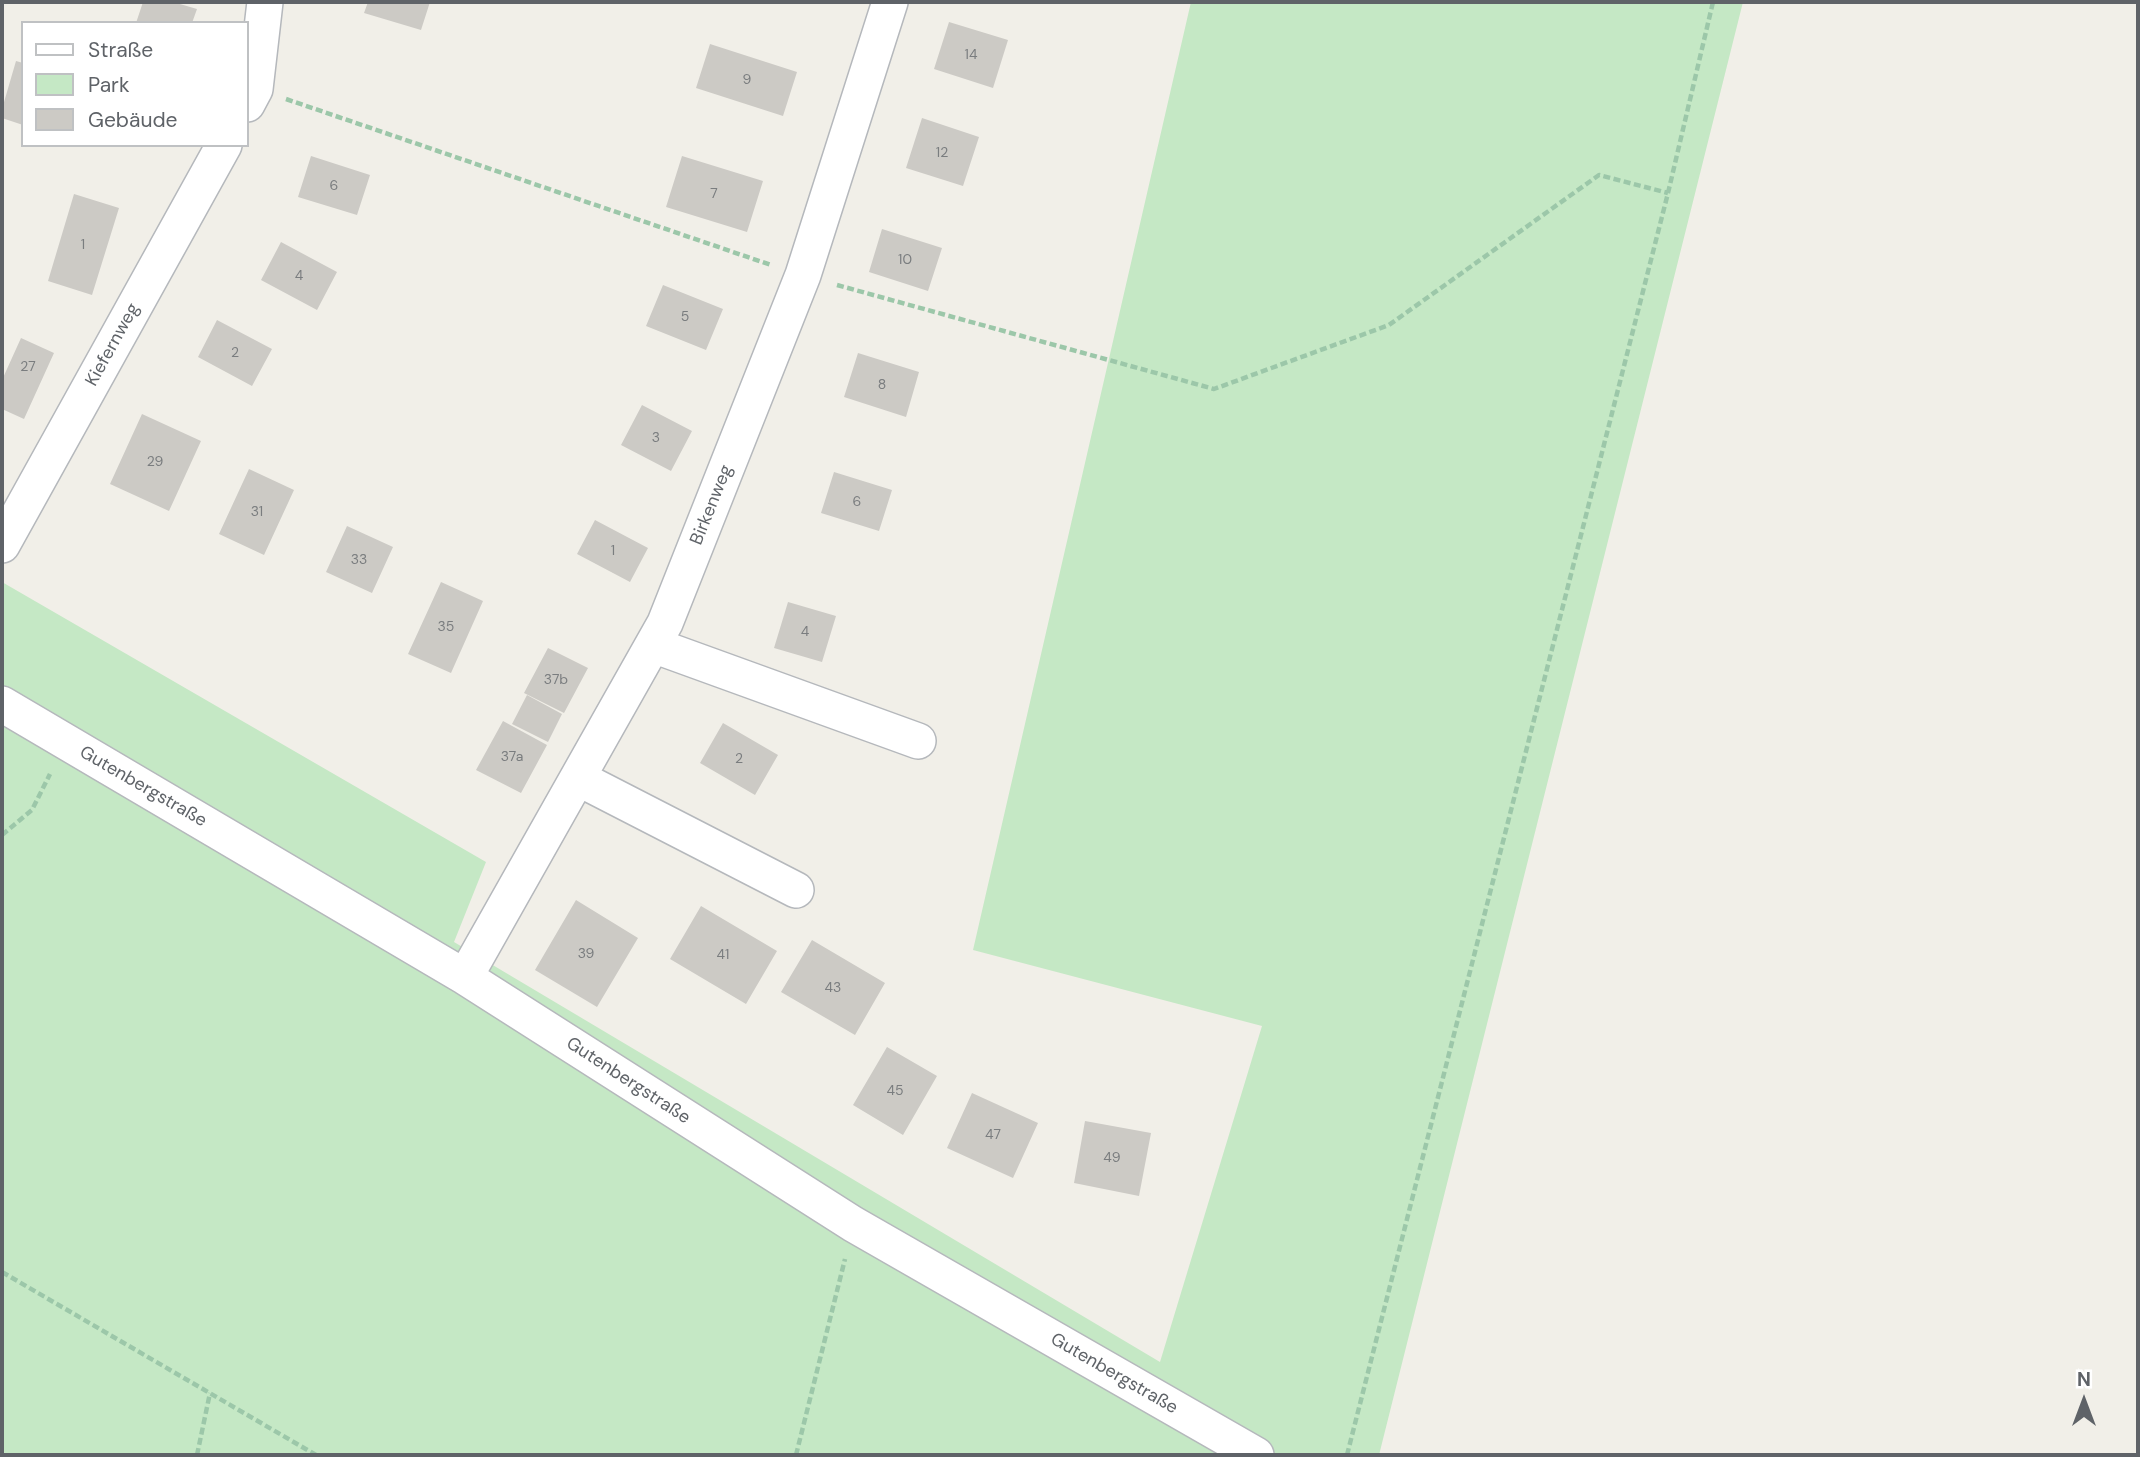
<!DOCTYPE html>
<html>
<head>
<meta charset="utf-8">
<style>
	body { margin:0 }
	#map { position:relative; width:2140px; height:1457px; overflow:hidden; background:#f1efe8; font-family:"DM Sans",sans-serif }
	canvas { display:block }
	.frame { position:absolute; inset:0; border:4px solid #5f6368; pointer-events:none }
	.legend { position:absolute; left:21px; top:21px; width:228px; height:126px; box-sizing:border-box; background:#fff; border:2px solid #bfc1c3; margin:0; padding:9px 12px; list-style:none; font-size:21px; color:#5f6368 }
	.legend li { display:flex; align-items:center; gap:14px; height:35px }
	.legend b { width:35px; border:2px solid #bfc1c3 }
	.north { position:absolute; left:2049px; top:1366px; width:70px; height:70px; -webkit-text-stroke:5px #fff; paint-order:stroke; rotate:0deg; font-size:19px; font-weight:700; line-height:28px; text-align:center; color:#5f6368 }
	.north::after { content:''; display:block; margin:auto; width:24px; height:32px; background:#5f6368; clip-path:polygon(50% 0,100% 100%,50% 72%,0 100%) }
</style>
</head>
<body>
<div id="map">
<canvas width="2140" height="1457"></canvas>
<div class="frame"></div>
<ul class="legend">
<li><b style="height:9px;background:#fff"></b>Straße</li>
<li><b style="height:19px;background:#c5e8c5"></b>Park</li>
<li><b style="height:19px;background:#cccac5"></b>Gebäude</li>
</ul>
<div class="north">N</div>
</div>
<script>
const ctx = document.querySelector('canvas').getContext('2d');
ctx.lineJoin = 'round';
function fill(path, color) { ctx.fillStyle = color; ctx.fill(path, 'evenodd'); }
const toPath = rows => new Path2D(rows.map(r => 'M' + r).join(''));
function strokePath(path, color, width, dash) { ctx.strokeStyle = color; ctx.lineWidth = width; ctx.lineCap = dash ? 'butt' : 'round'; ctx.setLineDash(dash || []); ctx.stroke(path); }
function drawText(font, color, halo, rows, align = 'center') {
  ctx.font = font + ' "DM Sans",sans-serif'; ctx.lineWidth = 5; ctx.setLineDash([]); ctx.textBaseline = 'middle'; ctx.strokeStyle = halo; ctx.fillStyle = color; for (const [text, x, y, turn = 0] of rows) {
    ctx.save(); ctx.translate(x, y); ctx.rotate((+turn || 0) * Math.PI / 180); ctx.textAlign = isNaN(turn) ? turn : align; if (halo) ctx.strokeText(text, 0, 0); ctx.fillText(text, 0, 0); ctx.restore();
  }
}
const green = toPath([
	[1191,2,1743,2,1379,1455,2,1455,2,582,486,862,454,942,1160,1362,1262,1026,973,950]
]);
const building = toPath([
	[143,2,173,2,197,9,192,23,136,23],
	[368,2,430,2,421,30,364,13],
	[949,22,1008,40,993,88,934,69],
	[710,44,797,72,783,116,696,88],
	[16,61,23,63,23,125,2,118,2,109],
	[922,118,979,137,963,186,906,168],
	[311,156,370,175,357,215,298,197],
	[682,156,763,181,747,232,666,207],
	[74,194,119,208,92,295,48,281],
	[882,229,942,248,928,291,869,272],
	[281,242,337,272,317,310,261,280],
	[663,285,723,309,706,350,646,326],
	[217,320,272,349,252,386,198,357],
	[21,338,54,353,24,419,2,409,2,380],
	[858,353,919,372,906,417,844,397],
	[642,405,692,431,671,471,621,445],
	[142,414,201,441,169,511,110,484],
	[249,469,294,490,264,555,219,534],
	[834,472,892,490,879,531,821,513],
	[595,520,648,548,630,582,577,554],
	[347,526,393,547,372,593,326,572],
	[441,582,483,601,451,673,408,654],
	[788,602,836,616,822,662,774,648],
	[548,648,588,668,564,713,524,693],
	[527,695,562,714,548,742,512,724],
	[503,721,547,745,521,793,476,770],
	[723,723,778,755,755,795,700,763],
	[576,900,638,938,597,1007,535,970],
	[701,906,777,951,746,1004,670,959],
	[812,940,885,983,855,1035,781,992],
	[887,1047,937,1076,903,1135,853,1105],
	[972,1093,1038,1123,1013,1178,947,1148],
	[1085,1121,1151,1133,1139,1196,1074,1183]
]);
const path = toPath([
	[286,99,771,265],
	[837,285,1214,389,1389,325,1599,175,1668,193],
	[2,835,32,810,50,774],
	[2,1272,316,1455],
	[197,1455,210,1393],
	[796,1455,845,1259],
	[1347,1455,1668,193,1713,2]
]);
const minor = toPath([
	[247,104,255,89,265,2],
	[2,545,224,145],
	[653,645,918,741],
	[2,704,465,977,853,1224,1256,1455],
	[578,778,796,890],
	[465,977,665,623,803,275,890,2]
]);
const numberNames = [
	["14",971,55],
	["9",747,80],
	["12",942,153],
	["6",334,186],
	["7",714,194],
	["1",83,245],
	["10",905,260],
	["4",299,276],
	["5",685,317],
	["2",235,353],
	["27",28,367],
	["8",882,385],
	["3",656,438],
	["29",155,462],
	["6",857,502],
	["31",257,512],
	["1",613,551],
	["33",359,560],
	["35",446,627],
	["4",805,632],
	["37b",556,680],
	["37a",512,757],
	["2",739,759],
	["39",586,954],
	["41",723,955],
	["43",833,988],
	["45",895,1091],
	["47",993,1135],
	["49",1112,1158]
];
const streetNames = [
	["Kiefernweg",113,345,-61],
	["Birkenweg",712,505,-68],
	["Gutenbergstraße",143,787,30],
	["Gutenbergstraße",628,1081,33],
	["Gutenbergstraße",1114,1374,30]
];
fill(green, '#c5e8c5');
fill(building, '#cccac5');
strokePath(minor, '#b5b8bc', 38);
strokePath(path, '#9cc7a9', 4.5, [7, 3.5]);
strokePath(minor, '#fff', 35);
drawText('14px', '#7a7d7f', null, numberNames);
drawText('18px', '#5f6368', '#fff', streetNames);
</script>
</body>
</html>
